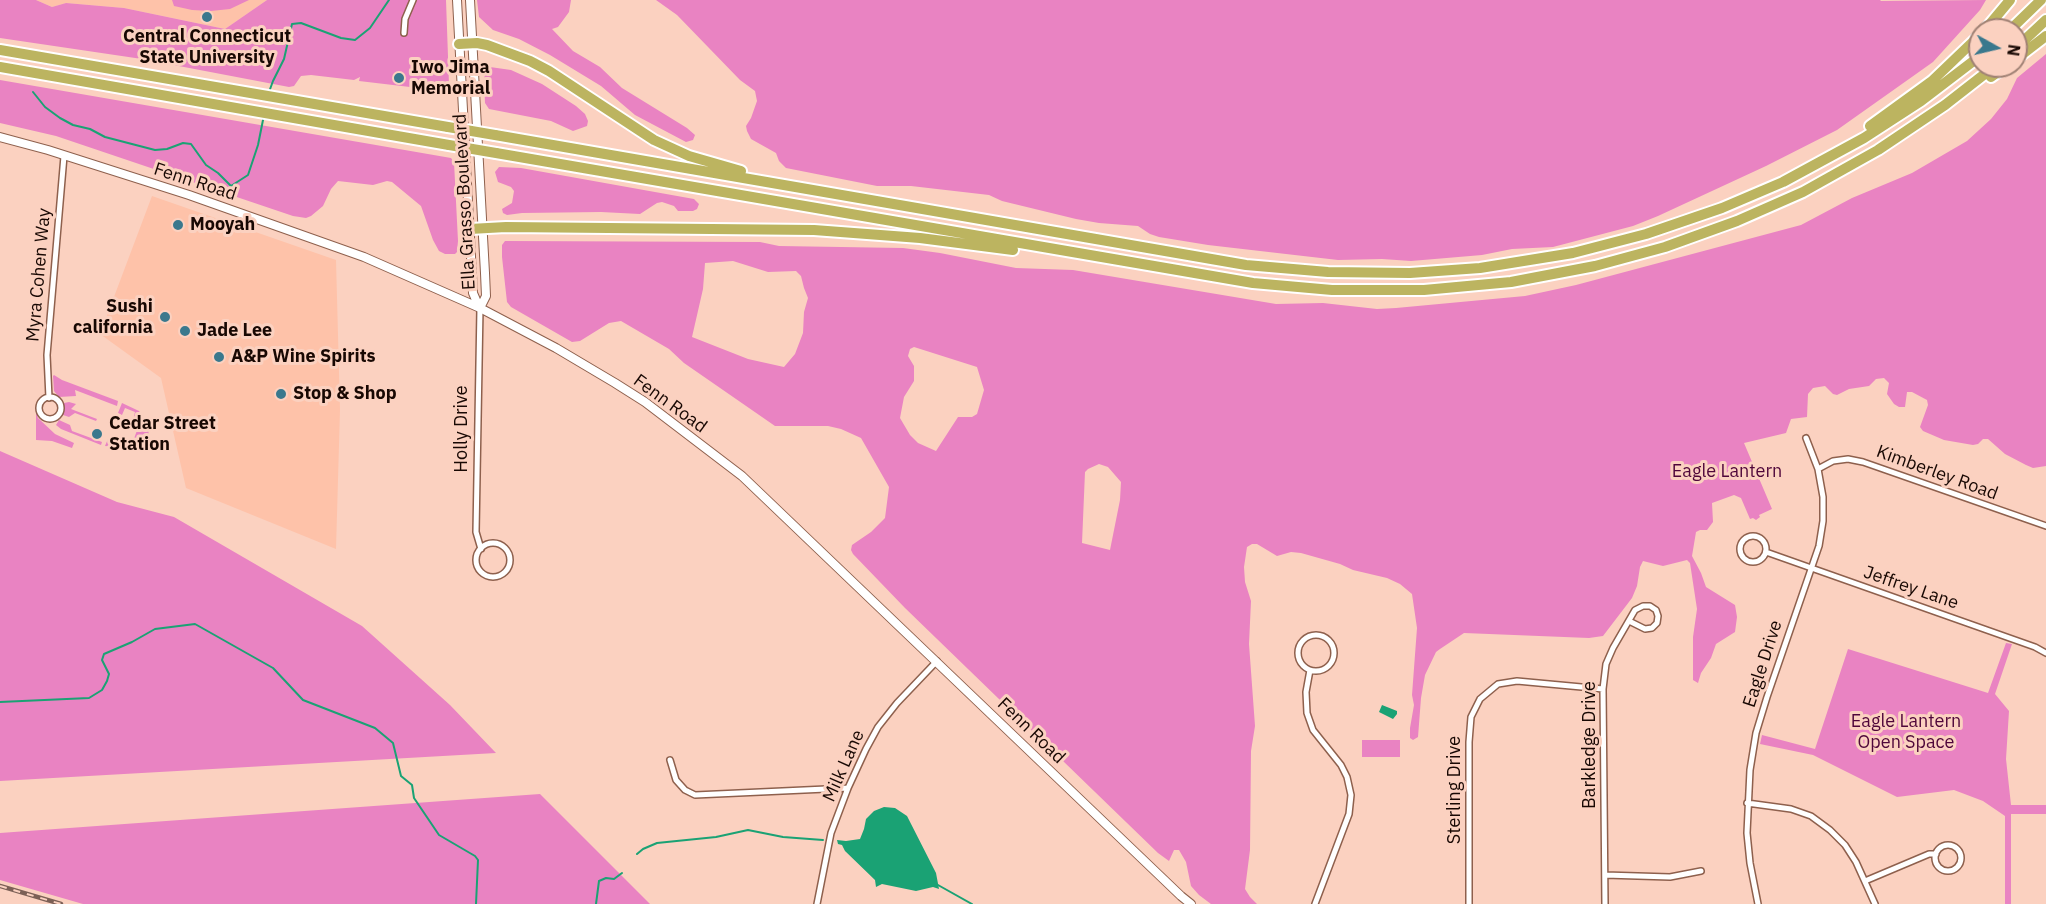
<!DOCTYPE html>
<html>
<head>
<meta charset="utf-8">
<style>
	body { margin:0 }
	#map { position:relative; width:2046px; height:904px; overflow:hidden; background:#fbd1c0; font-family:"IBM Plex Sans",sans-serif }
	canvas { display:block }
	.north { position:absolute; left:1968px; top:18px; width:60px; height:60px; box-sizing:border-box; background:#fbd1c0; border:2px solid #a08174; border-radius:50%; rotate:98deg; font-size:16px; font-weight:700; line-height:24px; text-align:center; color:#180803 }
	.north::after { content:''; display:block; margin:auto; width:21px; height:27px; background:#3a788d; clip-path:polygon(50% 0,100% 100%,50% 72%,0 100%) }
</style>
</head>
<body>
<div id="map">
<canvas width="2046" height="904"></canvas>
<div class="north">N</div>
</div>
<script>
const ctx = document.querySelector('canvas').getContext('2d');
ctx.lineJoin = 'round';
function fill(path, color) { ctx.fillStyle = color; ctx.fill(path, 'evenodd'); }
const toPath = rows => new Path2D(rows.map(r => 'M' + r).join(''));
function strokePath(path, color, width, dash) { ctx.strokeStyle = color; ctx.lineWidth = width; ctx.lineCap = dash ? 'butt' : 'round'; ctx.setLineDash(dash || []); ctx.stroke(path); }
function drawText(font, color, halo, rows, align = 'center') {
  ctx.font = font + ' "IBM Plex Sans",sans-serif'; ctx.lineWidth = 6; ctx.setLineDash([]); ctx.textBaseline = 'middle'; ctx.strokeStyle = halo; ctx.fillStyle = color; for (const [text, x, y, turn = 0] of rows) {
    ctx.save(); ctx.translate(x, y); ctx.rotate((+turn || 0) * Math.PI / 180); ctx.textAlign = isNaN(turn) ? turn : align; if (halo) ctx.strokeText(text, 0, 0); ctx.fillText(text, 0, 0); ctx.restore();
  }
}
const built = toPath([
	[36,0,267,0,225,29,124,8,66,3,52,7],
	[152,196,336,260,340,410,336,549,186,488,161,378,100,334]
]);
const green = toPath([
	[0,0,36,0,52,7,66,3,124,8,225,29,267,0,446,0,449,85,447,88,410,87,359,81,360,77,354,80,311,75,301,76,294,86,289,87,142,59,0,38],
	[172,0,249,0,230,9,211,11,192,10,174,6],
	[477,0,571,0,569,12,558,27,552,29,573,51,600,67,622,88,687,128,695,135,693,140,686,142,635,115,601,86,550,55,519,39,493,30,479,17],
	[656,0,1880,0,1881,1,1986,0,1980,10,1933,62,1837,130,1766,166,1658,216,1633,226,1553,247,1512,249,1482,255,1411,261,1382,259,1338,260,1208,245,1159,237,1150,234,1138,226,1099,223,1076,219,1002,201,989,195,911,186,877,186,786,168,779,161,776,153,751,139,747,131,746,126,751,118,757,101,755,91,740,80,677,15],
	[2046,54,2046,466,2033,468,2026,465,2005,454,1988,439,1983,439,1978,444,1973,445,1944,440,1923,431,1920,427,1928,405,1927,400,1912,392,1907,392,1905,407,1899,407,1894,404,1887,394,1889,383,1884,378,1876,379,1869,386,1849,389,1837,395,1833,394,1825,386,1813,388,1808,394,1807,417,1791,419,1786,433,1744,443,1772,509,1759,515,1760,517,1756,520,1753,518,1750,519,1741,498,1734,495,1712,503,1713,522,1707,530,1700,530,1696,532,1692,556,1701,573,1706,587,1735,605,1737,617,1735,632,1716,644,1711,658,1701,673,1698,683,1693,680,1693,637,1697,609,1690,563,1687,560,1663,566,1643,561,1640,567,1637,586,1632,598,1603,636,1589,638,1464,633,1440,649,1436,652,1425,675,1421,698,1418,737,1413,740,1410,738,1410,728,1414,705,1412,695,1417,628,1412,594,1400,584,1387,578,1353,570,1340,564,1301,553,1291,552,1277,556,1257,544,1252,544,1247,547,1244,567,1245,582,1251,601,1249,644,1255,726,1251,751,1250,850,1245,889,1250,897,1257,904,1211,904,1199,895,1191,886,1186,862,1179,850,1174,850,1169,861,1158,853,905,608,853,554,851,550,852,545,871,532,885,518,889,487,861,438,841,429,828,426,775,426,684,363,669,349,621,321,609,323,580,341,572,342,511,307,507,302,502,257,502,245,505,241,760,242,779,246,903,248,940,253,1016,268,1073,270,1276,304,1323,303,1377,309,1396,308,1525,296,1576,285,1801,225,1852,198,1912,173,1967,141,1991,119,2007,99,2017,78],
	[733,261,768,272,796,271,801,276,804,288,808,298,804,312,803,333,795,354,784,367,748,359,692,337,703,289,705,263],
	[914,347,977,367,984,390,977,414,972,417,958,417,936,451,918,443,910,435,900,418,904,397,914,381,914,366,908,356,910,349],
	[1099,464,1108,467,1121,482,1120,500,1110,550,1082,543,1085,472,1088,469],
	[490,67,511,70,542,84,576,106,585,114,588,121,587,126,573,131,551,121,489,109,485,103,484,79,486,70],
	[0,80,451,158,454,162,458,241,457,252,455,254,445,254,439,251,433,240,421,206,392,182,387,181,373,185,338,181,331,189,323,206,311,216,306,218,293,216,56,136,0,123],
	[499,167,521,168,694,199,699,204,697,209,693,211,678,211,674,206,662,202,657,203,640,214,601,212,522,213,507,215,503,213,502,209,512,203,514,191,511,187,498,182,495,172],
	[54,375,62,380,118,401,117,406,75,390,76,396,59,397,54,391,53,376],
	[69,402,76,404,71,409,97,419,96,421,75,413,69,417,63,415,64,403],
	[122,403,139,411,147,424,149,435,147,440,143,445,137,449,105,446,108,439,131,447,140,422,133,420,135,412,125,408,122,415,118,413],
	[36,412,38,418,55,434,74,443,72,448,52,441,36,440],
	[59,420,70,425,72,431,102,442,101,445,61,429,56,425],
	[0,451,117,502,174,517,362,626,450,705,496,753,0,781],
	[2006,643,2012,644,1995,694,2009,711,2006,759,2011,805,2046,805,2046,814,2011,814,2011,904,2005,904,2005,816,1983,801,1954,790,1897,797,1813,755,1760,744,1762,735,1815,749,1848,649,1988,693],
	[1362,740,1400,740,1400,757,1362,757],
	[540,794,650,904,83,904,0,880,0,833]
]);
const water = toPath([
	[1382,705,1397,711,1397,714,1393,719,1379,712],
	[884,807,895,808,907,816,936,873,939,889,933,887,916,891,882,884,876,887,875,880,845,851,842,845,838,844,837,840,846,841,860,839,864,829,866,819,874,811]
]);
const stream = toPath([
	[33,92,45,107,60,118,73,125,90,129,105,137,155,150,167,149,183,143,191,144,206,165,218,173,231,186,248,175,258,145,264,115],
	[269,92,273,81,284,59,292,24,301,23,341,38,355,40,370,28,389,0],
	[0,702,89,698,102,690,107,681,109,674,102,660,104,654,132,642,155,629,195,624,273,668,303,700,375,728,393,743,401,776,412,785,414,798,439,835,475,856,478,860,476,904],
	[637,854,643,849,657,843,716,837,748,830,783,837,823,840],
	[938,885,972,904],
	[596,904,599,881,606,878,614,879,622,873]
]);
const street = toPath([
	[404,33,405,19,413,0],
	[480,308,476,532,481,549],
	'39 408a11 11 0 1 1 22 0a11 11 0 1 1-22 0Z',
	[49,398,47,355,64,156],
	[1818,469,1833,461,1848,459,1863,462,2046,526],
	'1740 549a13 13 0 1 1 26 0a13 13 0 1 1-26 0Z',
	'476 560a17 17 0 1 1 34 0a17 17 0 1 1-34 0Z',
	[1766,552,2035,647,2046,653],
	'1298 653a18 18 0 1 1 36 0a18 18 0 1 1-36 0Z',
	[1310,670,1306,692,1307,713,1313,730,1341,765,1347,777,1351,795,1349,814,1315,904],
	[670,760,676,780,685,790,695,795,848,788],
	[1747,803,1791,809,1811,816,1830,830,1845,845,1856,862,1875,904],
	'1935 858a13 13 0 1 1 26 0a13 13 0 1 1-26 0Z',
	[1605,875,1670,877,1701,871],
	[1865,881,1929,854,1936,854],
	[817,904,831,833,848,788,866,749,878,727,897,703,937,661],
	[1469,904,1469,742,1471,717,1480,699,1498,684,1517,681,1603,689],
	[1605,904,1603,689,1606,664,1613,648,1635,610,1643,606,1650,606,1656,610,1658,616,1657,623,1652,628,1645,629,1629,621],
	[1758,904,1750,863,1747,833,1750,770,1756,733,1767,697,1819,546,1823,521,1823,497,1818,469,1806,438]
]);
const secondary = toPath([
	[457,0,473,293,479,307],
	[470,0,485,273,486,296,480,308],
	[0,137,48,150,189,195,364,257,480,308,556,348,615,383,645,402,742,476,1181,896,1191,904]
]);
const highway = toPath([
	[1985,30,2010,0],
	[2010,30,2041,0],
	[459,44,477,43,487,45,530,61,549,71,654,140,689,156,741,171],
	[2016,48,2046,20],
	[0,50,448,127],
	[2016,59,2046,36],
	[0,67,449,145],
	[1991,77,2006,66],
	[1870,126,1932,81,1980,35],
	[495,135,1246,265,1328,272,1410,273,1480,268,1573,253,1646,234,1722,208,1783,182,1864,138,1921,101,1980,56],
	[496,153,1253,283,1332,290,1424,290,1511,282,1595,266,1665,247,1737,221,1803,192,1878,150,1945,105,1995,66],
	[470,229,506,227,814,230,920,238,1013,250]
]);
const rail = toPath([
	[0,886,61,904]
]);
const highwayBridge = toPath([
	[448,127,495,135],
	[449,145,496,153]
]);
const markers = [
	[207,17,6,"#3a788d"],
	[399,78,6,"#3a788d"],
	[178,225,6,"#3a788d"],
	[165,317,6,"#3a788d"],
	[185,331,6,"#3a788d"],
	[219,357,6,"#3a788d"],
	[281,394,6,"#3a788d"],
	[97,434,6,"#3a788d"]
];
const poiNames = [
	["Central Connecticut",207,37,"center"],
	["State University",207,58,"center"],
	["Iwo Jima",411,68],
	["Memorial",411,89],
	["Mooyah",190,225],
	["Sushi",153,307,"right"],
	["california",153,328,"right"],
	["Jade Lee",197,331],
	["A&P Wine Spirits",231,357],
	["Stop & Shop",293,394],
	["Cedar Street",109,424],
	["Station",109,445]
];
const streetNames = [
	["Fenn Road",195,182,18],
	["Ella Grasso Boulevard",465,202,-93],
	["Myra Cohen Way",39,275,-85],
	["Fenn Road",670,404,36],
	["Holly Drive",462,429,-90],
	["Kimberley Road",1937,473,20],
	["Jeffrey Lane",1911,588,19],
	["Eagle Drive",1763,664,-72],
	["Fenn Road",1031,731,44],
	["Barkledge Drive",1590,745,-90],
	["Milk Lane",844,766,-66],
	["Sterling Drive",1455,790,-90]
];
const parkNames = [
	["Eagle Lantern",1727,472],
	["Eagle Lantern",1906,722],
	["Open Space",1906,743]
];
fill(built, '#fec2a9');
fill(green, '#e983c2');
fill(water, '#1aa274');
strokePath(stream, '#1aa274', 2);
strokePath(street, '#8e604d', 8);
strokePath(secondary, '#8e604d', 10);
strokePath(highway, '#fff', 14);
strokePath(street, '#fff', 5);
strokePath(secondary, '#fff', 8);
strokePath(highway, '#bcb460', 10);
strokePath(rail, '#7c6056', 4.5);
strokePath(rail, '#fbd1c0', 2, [7]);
strokePath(highwayBridge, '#fff', 14, []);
strokePath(highwayBridge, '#bcb460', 10);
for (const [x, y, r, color] of markers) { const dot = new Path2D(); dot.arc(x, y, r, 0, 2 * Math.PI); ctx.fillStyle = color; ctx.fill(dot); strokePath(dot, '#fbd1c0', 2); }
drawText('bold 18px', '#180803', '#fbd1c0', poiNames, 'left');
drawText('18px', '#180803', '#fbd1c0', streetNames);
drawText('18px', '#4f063a', '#fbd1c0', parkNames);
</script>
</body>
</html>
